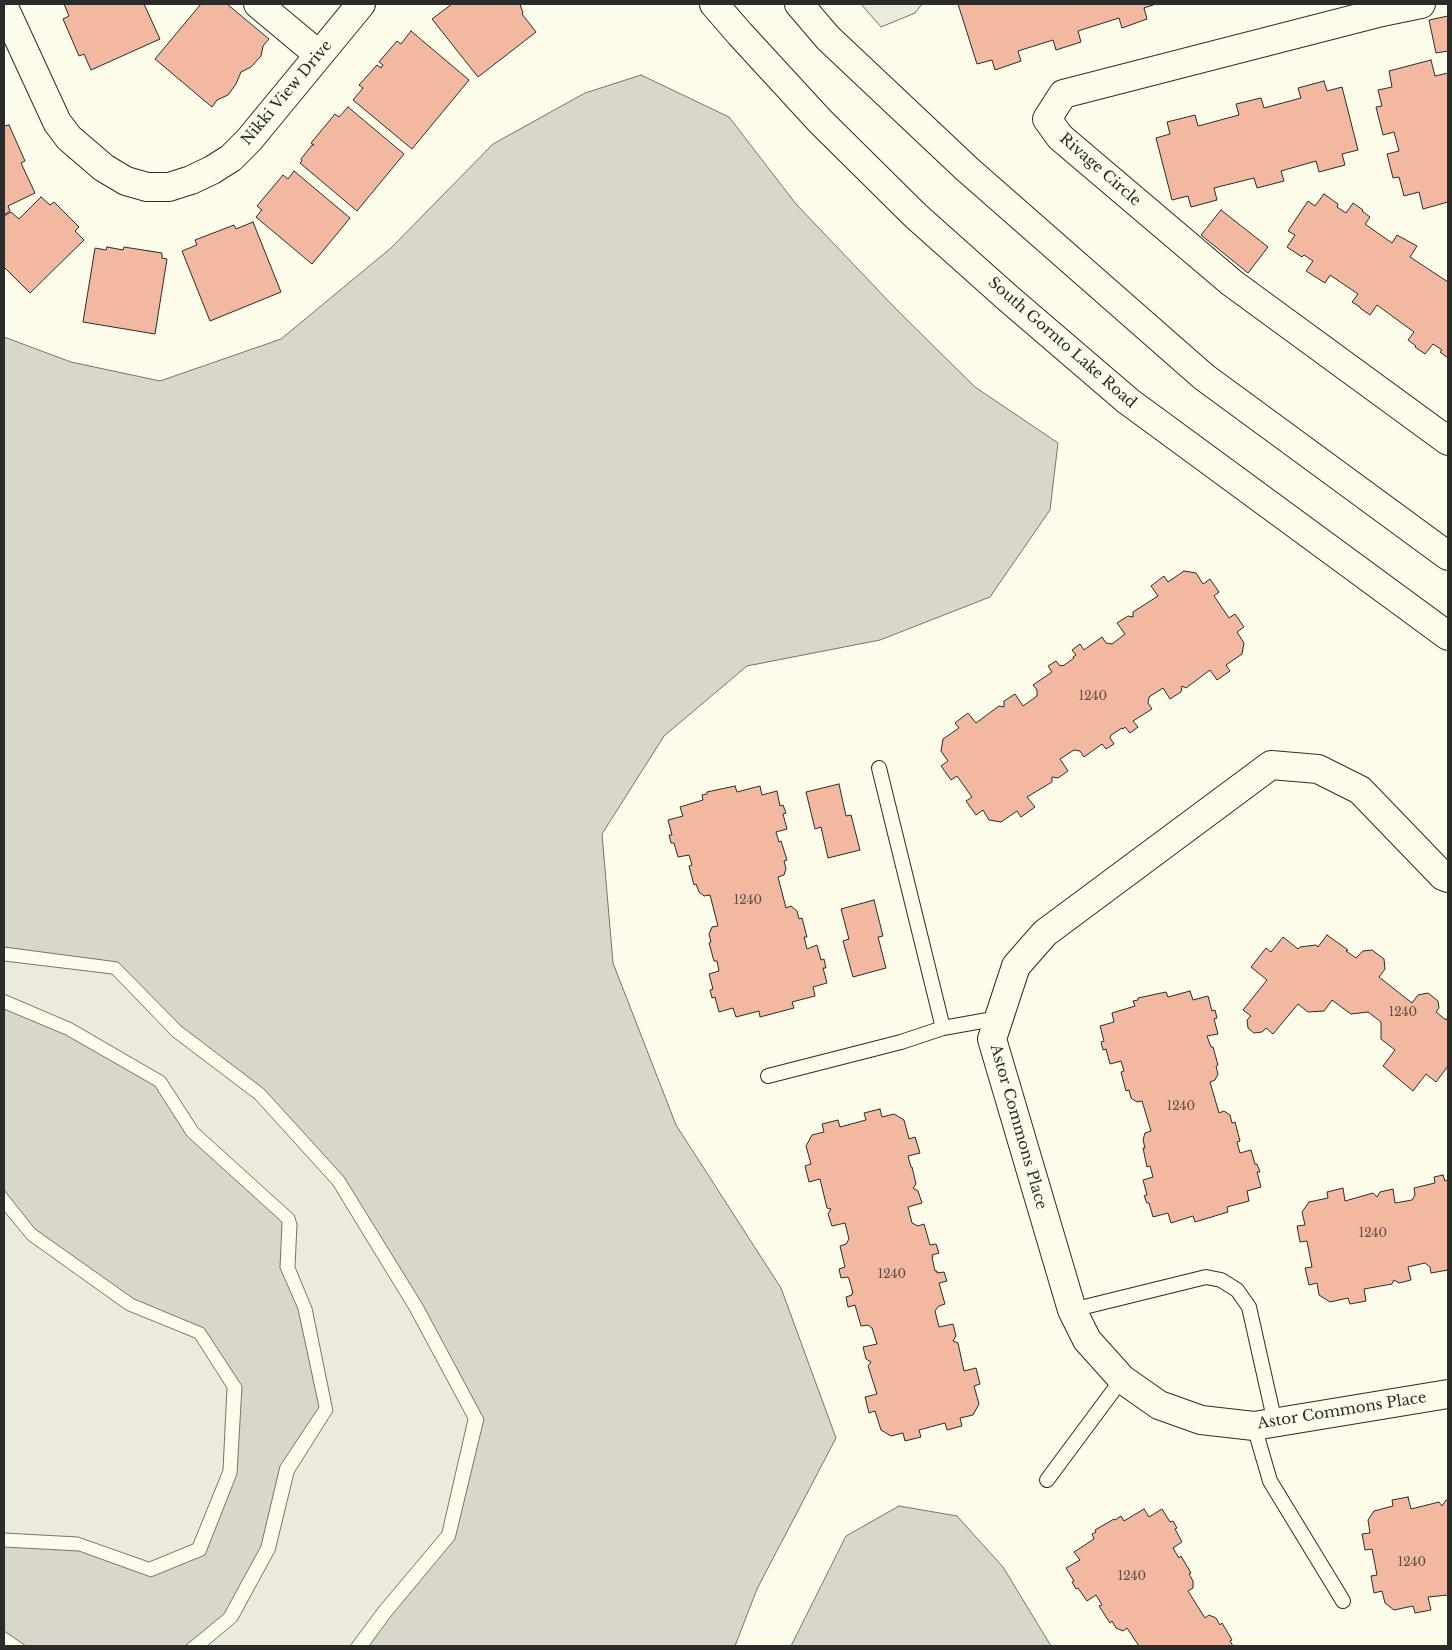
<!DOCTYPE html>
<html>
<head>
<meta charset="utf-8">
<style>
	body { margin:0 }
	#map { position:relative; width:1452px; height:1650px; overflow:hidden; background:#fdfbea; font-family:"Libre Baskerville",serif }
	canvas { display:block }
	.frame { position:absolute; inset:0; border:5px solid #2b2b2b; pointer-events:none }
</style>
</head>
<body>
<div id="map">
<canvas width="1452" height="1650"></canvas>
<div class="frame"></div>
</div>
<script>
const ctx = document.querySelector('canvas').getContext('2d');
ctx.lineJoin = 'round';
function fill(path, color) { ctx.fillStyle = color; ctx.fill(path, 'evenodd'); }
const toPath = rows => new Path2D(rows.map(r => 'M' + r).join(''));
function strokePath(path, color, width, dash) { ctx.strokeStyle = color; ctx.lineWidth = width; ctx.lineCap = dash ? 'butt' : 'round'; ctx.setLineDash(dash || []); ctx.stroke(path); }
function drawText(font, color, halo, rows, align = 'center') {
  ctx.font = font + ' "Libre Baskerville",serif'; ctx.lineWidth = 4; ctx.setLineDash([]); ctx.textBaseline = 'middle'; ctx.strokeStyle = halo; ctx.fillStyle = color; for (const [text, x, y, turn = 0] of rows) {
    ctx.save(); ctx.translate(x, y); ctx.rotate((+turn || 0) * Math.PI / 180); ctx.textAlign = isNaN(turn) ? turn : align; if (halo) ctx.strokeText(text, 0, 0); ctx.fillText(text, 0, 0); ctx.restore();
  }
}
const green = toPath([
	[861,4,922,4,915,13,881,27,861,4],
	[4,961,112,974,173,1037,255,1099,333,1185,410,1311,468,1419,442,1532,379,1607,350,1646,207,1646,237,1621,275,1551,294,1473,333,1411,312,1308,295,1267,297,1224,294,1215,198,1128,165,1077,72,1023,4,994,4,961],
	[4,1211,28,1240,126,1310,195,1338,227,1388,223,1470,193,1544,149,1562,78,1537,4,1533,4,1211]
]);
const water = toPath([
	[641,75,729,117,796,204,896,309,975,387,1058,443,1050,510,990,597,880,640,747,666,664,736,602,834,613,963,676,1125,781,1288,836,1438,757,1589,735,1646,369,1646,391,1616,455,1539,484,1419,423,1305,344,1177,264,1089,181,1026,118,962,4,947,4,337,71,362,160,381,281,339,391,248,493,144,585,93,641,75],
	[4,1009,66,1035,155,1086,187,1136,282,1222,280,1268,298,1309,319,1407,280,1466,261,1546,224,1614,185,1646,26,1646,4,1631,4,1547,79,1551,151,1577,205,1555,237,1474,242,1386,204,1328,134,1299,35,1229,4,1190,4,1009],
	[899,1506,957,1516,1003,1567,1051,1646,791,1646,846,1536,899,1506]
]);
const building = toPath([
	[64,4,144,4,160,39,91,70,84,54,79,56,63,19,69,16,64,4],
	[201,4,227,4,269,39,263,46,261,56,251,67,241,72,236,84,228,95,217,100,212,107,155,59,201,4],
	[452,4,520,4,523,13,522,14,536,32,478,77,432,19,452,4],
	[958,4,1156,4,1144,8,1147,19,1122,28,1119,18,1078,31,1081,42,1056,50,1053,40,1018,51,1021,61,995,70,992,60,977,64,958,4],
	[1448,16,1448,51,1436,53,1429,20,1448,16],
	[411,31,469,80,412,149,353,100,363,88,359,85,377,65,381,68,383,65,379,62,397,41,401,44,411,31],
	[1431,60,1435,76,1448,73,1448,202,1423,209,1419,192,1404,196,1399,177,1393,178,1387,154,1399,151,1394,132,1383,135,1376,107,1382,106,1378,90,1392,87,1389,71,1431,60],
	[1324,81,1327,91,1342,87,1358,150,1342,154,1345,165,1319,172,1316,161,1281,171,1284,181,1257,188,1254,178,1214,188,1217,200,1191,207,1188,196,1172,200,1156,138,1170,134,1167,122,1195,115,1198,126,1239,115,1236,104,1261,98,1264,108,1301,98,1298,88,1324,81],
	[348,107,404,154,357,211,300,163,302,161,301,159,312,145,314,145,311,143,335,114,339,117,348,107],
	[9,125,25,161,21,163,35,193,8,206,10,211,4,215,4,126,9,125],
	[294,171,350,218,312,264,256,217,262,210,257,206,283,175,288,179,294,171],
	[1324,194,1338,204,1337,207,1346,213,1353,203,1363,210,1362,211,1370,217,1365,224,1392,243,1397,235,1417,246,1410,257,1448,282,1448,358,1440,352,1442,350,1433,344,1425,354,1415,347,1416,346,1408,340,1414,332,1377,305,1370,315,1360,308,1360,307,1352,302,1358,294,1330,275,1325,283,1306,271,1313,261,1304,255,1302,257,1287,247,1295,235,1288,231,1308,201,1315,206,1324,194],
	[41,197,50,205,54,202,79,227,75,231,84,240,30,293,4,267,4,216,11,212,19,219,41,197],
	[1221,210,1268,247,1248,273,1201,235,1221,210],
	[253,222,281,292,210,321,182,251,197,245,195,240,234,225,236,229,253,222],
	[107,247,123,250,124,247,162,253,162,258,167,259,155,334,83,322,95,248,106,250,107,247],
	[1184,571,1196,573,1203,584,1210,579,1219,592,1214,596,1229,618,1235,614,1244,627,1237,632,1244,643,1242,654,1226,665,1230,671,1217,680,1210,670,1186,688,1182,686,1181,692,1170,699,1163,688,1149,697,1148,703,1152,709,1133,721,1138,727,1130,733,1125,727,1123,729,1122,728,1111,735,1110,738,1114,744,1106,749,1102,744,1084,757,1080,751,1074,750,1060,759,1068,771,1058,778,1052,777,1052,782,1027,797,1035,807,1021,817,1017,811,1001,822,989,820,983,810,976,815,966,801,972,797,957,776,951,780,941,766,948,761,941,751,943,739,959,728,955,723,968,713,976,723,999,706,1004,707,1004,701,1015,694,1023,706,1037,696,1037,690,1033,685,1052,672,1048,666,1056,661,1060,666,1062,665,1063,666,1074,658,1073,657,1076,655,1072,650,1080,644,1084,650,1102,637,1106,643,1112,644,1125,634,1117,623,1128,616,1133,617,1133,612,1158,596,1151,586,1164,576,1168,582,1184,571],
	[839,784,846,816,851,815,860,850,828,858,821,827,815,829,806,792,839,784],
	[735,786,737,792,760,786,762,795,777,791,780,806,783,805,786,813,783,814,787,829,776,832,779,842,781,841,787,860,784,861,786,869,784,875,778,877,786,908,791,906,797,911,799,919,802,918,807,937,804,937,807,949,817,945,821,960,824,959,826,968,823,968,827,983,813,987,815,996,792,1002,794,1008,760,1017,759,1011,736,1017,733,1008,719,1012,715,997,712,998,710,990,713,989,709,974,719,971,717,961,714,961,709,943,711,942,709,934,712,927,718,926,710,895,704,896,699,892,696,884,694,885,689,866,692,865,689,855,678,857,674,843,671,843,669,835,672,835,668,820,683,816,680,807,703,800,702,795,707,794,707,792,735,786],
	[874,900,883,936,878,937,886,968,853,977,843,941,849,939,841,909,874,900],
	[1327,935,1348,950,1346,951,1356,958,1363,951,1372,950,1384,959,1385,969,1379,977,1412,1003,1418,995,1428,993,1438,1001,1439,1008,1436,1012,1446,1020,1448,1017,1448,1066,1436,1082,1426,1074,1413,1091,1383,1066,1395,1050,1381,1039,1381,1022,1368,1012,1351,1014,1332,1000,1324,1011,1308,1012,1298,1004,1273,1034,1266,1028,1262,1032,1254,1033,1248,1028,1247,1020,1251,1016,1243,1010,1267,980,1251,967,1266,948,1271,952,1283,937,1298,949,1300,947,1316,945,1318,947,1327,935],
	[1190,991,1193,1000,1208,996,1212,1011,1215,1010,1217,1018,1214,1019,1218,1034,1207,1036,1211,1047,1213,1047,1218,1065,1216,1066,1218,1074,1215,1080,1210,1082,1219,1113,1224,1111,1230,1115,1232,1123,1235,1122,1240,1141,1237,1142,1240,1153,1251,1150,1255,1164,1257,1164,1260,1172,1257,1172,1261,1187,1247,1191,1249,1201,1227,1207,1228,1212,1195,1222,1193,1216,1171,1223,1168,1213,1153,1217,1149,1203,1147,1203,1144,1196,1147,1195,1143,1180,1153,1177,1150,1166,1147,1167,1143,1148,1145,1148,1143,1140,1145,1133,1151,1131,1142,1101,1137,1102,1131,1098,1129,1090,1126,1091,1121,1072,1124,1071,1121,1061,1110,1064,1106,1049,1103,1050,1101,1042,1104,1041,1100,1026,1114,1022,1112,1013,1135,1006,1133,1001,1138,1000,1138,998,1166,992,1168,997,1190,991],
	[880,1109,882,1117,894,1114,904,1120,909,1139,915,1137,920,1153,908,1156,911,1167,912,1167,916,1184,913,1188,918,1191,922,1203,908,1207,912,1223,918,1226,924,1224,930,1245,936,1244,939,1253,932,1255,933,1257,932,1257,935,1271,937,1271,937,1273,944,1272,947,1281,939,1283,945,1304,939,1306,935,1311,939,1327,953,1324,956,1336,953,1341,958,1343,964,1371,976,1368,980,1384,974,1386,979,1404,973,1415,960,1418,962,1426,947,1430,945,1423,919,1430,921,1437,905,1441,903,1433,891,1436,881,1430,875,1411,869,1413,865,1397,877,1394,868,1366,871,1362,866,1359,863,1347,877,1344,872,1328,868,1325,861,1326,855,1305,848,1307,846,1297,852,1295,852,1293,853,1293,849,1279,848,1277,841,1278,839,1269,845,1267,840,1246,846,1244,849,1239,845,1223,832,1226,828,1214,831,1209,827,1208,820,1179,809,1182,805,1166,811,1164,806,1146,812,1135,824,1132,822,1124,838,1120,840,1127,866,1120,864,1113,880,1109],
	[1443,1175,1445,1181,1447,1180,1448,1182,1448,1270,1431,1273,1430,1267,1425,1263,1408,1267,1411,1280,1399,1283,1394,1280,1392,1284,1364,1289,1366,1301,1350,1304,1348,1298,1330,1302,1319,1295,1317,1283,1309,1285,1305,1268,1312,1267,1307,1241,1300,1242,1297,1226,1305,1225,1302,1212,1309,1202,1328,1198,1327,1192,1343,1188,1345,1201,1373,1193,1377,1197,1380,1192,1393,1189,1395,1203,1412,1200,1415,1195,1414,1188,1435,1183,1434,1177,1443,1175],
	[1408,1497,1411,1509,1439,1502,1442,1506,1446,1500,1448,1500,1448,1595,1428,1597,1431,1610,1415,1613,1413,1606,1394,1610,1385,1603,1382,1591,1374,1593,1371,1576,1377,1575,1372,1549,1365,1550,1362,1534,1370,1533,1368,1520,1374,1511,1393,1506,1392,1500,1408,1497],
	[1144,1509,1149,1517,1162,1509,1170,1522,1173,1521,1177,1528,1175,1529,1182,1542,1173,1548,1179,1558,1181,1556,1191,1573,1189,1574,1193,1581,1193,1588,1188,1591,1205,1618,1209,1615,1216,1618,1220,1625,1222,1623,1232,1640,1230,1641,1233,1646,1139,1646,1127,1628,1123,1631,1116,1628,1112,1621,1110,1623,1099,1606,1102,1605,1096,1595,1087,1601,1078,1588,1076,1589,1072,1582,1074,1581,1066,1568,1080,1560,1074,1552,1094,1539,1092,1534,1096,1532,1095,1530,1114,1519,1115,1520,1121,1516,1124,1521,1144,1509]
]);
const lane = toPath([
	[879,768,943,1028,999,1018],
	[768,1076,901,1042,943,1028],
	[1072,1310,1206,1277,1221,1280,1237,1290,1249,1307,1275,1423],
	[1254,1426,1270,1481,1343,1601],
	[1047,1480,1122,1379]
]);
const street = toPath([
	[258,4,319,55],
	[1421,4,1382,12,1063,94,1047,119,1060,137,1232,283,1448,441],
	[4,7,57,122,69,138,104,168,126,181,147,187,169,187,191,180,212,170,231,158,249,140,361,4],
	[1448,878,1443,876,1360,790,1318,769,1271,765,1045,933,1016,966,992,1039,1072,1310,1087,1340,1122,1379,1159,1405,1201,1420,1254,1426,1448,1394]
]);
const secondary = toPath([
	[714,4,740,34,820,121,916,216,1009,299,1128,401,1448,636],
	[799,4,828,38,967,169,1204,377,1448,556]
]);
const numberNames = [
	["1240",1093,697],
	["1240",748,901],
	["1240",1403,1013],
	["1240",1181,1107],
	["1240",1373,1234],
	["1240",892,1275],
	["1240",1412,1563],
	["1240",1132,1577]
];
const streetNames = [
	["Nikki View Drive",287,93,-50],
	["Rivage Circle",1100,170,41],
	["South Gornto Lake Road",1062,343,41],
	["Astor Commons Place",1018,1127,74],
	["Astor Commons Place",1342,1411,-9]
];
fill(green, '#ecebdb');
strokePath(green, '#74746e', 1);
fill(water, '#d8d7c9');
strokePath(water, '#74746e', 1);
fill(building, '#f2b8a0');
strokePath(building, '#2b2b2b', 1);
strokePath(lane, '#2b2b2b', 16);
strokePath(street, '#2b2b2b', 30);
strokePath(secondary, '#2b2b2b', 30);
strokePath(lane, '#fdfbea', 14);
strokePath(street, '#fdfbea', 28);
strokePath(secondary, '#fdfbea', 28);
drawText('12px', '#5d4e48', null, numberNames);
drawText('15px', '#2b2b2b', '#fdfbea', streetNames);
</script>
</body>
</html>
